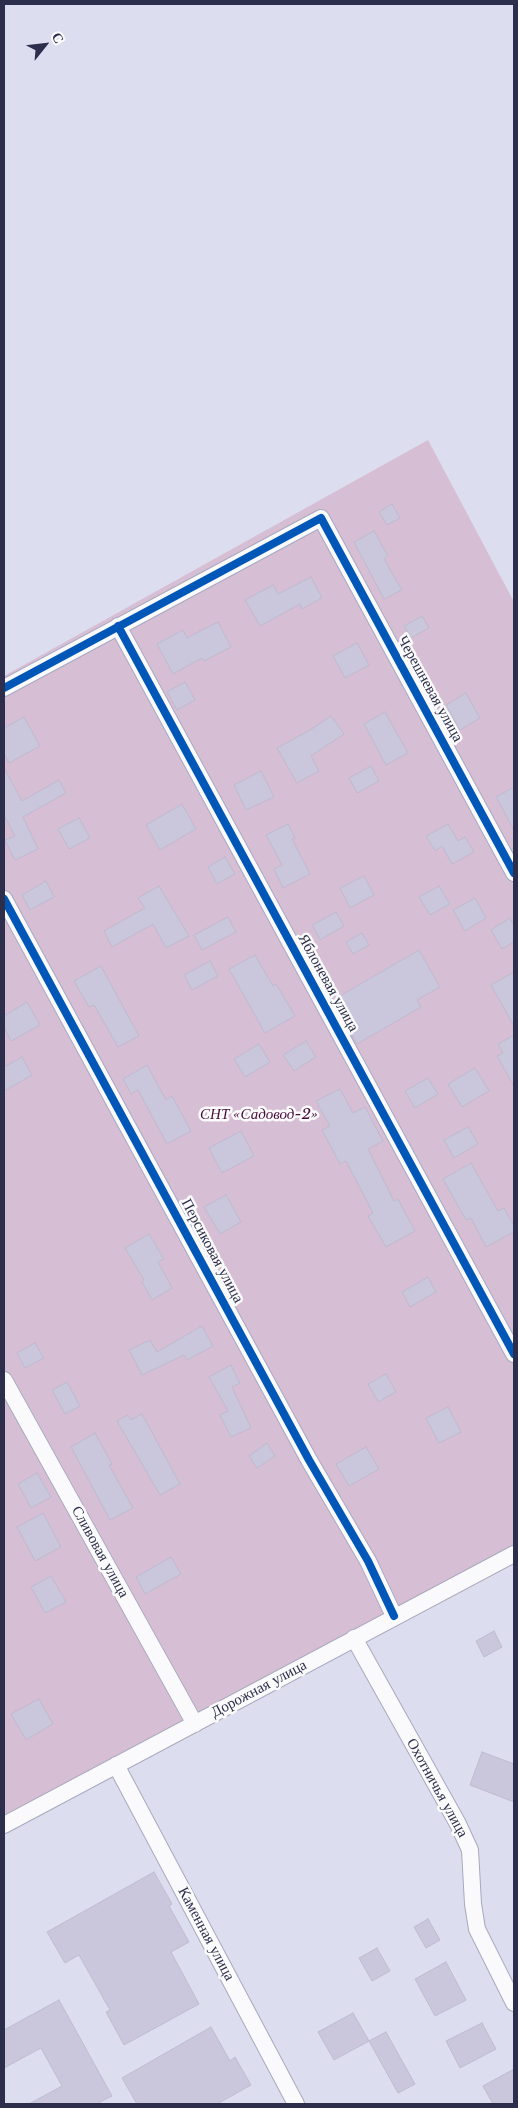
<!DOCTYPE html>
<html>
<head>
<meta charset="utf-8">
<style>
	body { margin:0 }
	#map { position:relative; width:518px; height:2108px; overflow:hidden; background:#dcddee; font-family:"Libre Baskerville",serif }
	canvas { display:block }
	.frame { position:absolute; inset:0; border:5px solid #2c2e4b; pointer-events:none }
	.north { position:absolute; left:20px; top:20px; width:50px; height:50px; -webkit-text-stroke:4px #fbfbfb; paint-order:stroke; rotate:61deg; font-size:14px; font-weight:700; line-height:20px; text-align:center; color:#2c2e4b }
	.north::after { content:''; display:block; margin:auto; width:18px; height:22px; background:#2c2e4b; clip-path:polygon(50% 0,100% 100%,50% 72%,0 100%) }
</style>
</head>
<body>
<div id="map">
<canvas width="518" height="2108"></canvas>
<div class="frame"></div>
<div class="north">С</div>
</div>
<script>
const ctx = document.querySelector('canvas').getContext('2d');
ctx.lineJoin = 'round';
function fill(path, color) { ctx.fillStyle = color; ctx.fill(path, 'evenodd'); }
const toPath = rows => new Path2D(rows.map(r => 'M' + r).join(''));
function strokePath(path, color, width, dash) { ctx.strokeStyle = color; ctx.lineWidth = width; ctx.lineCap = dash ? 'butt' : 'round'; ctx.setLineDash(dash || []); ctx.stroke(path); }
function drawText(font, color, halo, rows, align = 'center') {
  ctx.font = font + ' "Libre Baskerville",serif'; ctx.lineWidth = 5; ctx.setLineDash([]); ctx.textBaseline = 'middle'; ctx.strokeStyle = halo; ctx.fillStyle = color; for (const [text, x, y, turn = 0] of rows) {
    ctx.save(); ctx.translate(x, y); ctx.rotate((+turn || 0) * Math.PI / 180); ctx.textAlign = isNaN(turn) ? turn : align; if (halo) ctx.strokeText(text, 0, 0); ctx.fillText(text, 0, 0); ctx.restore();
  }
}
const green = toPath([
	[428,440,514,602,514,1554,4,1825,4,676]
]);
const building = toPath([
	[392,504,400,518,387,525,379,512,392,504],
	[374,531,388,556,384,559,402,590,384,599,354,542,374,531],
	[311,577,322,598,302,609,300,604,260,626,245,600,273,585,278,594,311,577],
	[422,616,429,628,411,638,404,626,422,616],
	[218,622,231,647,204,661,202,658,173,674,157,644,183,630,187,638,218,622],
	[357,643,369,665,345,678,333,656,357,643],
	[185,682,195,700,177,710,167,692,185,682],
	[466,693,480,718,460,730,446,705,466,693],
	[385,712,408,753,386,765,364,724,385,712],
	[331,716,344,734,311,756,319,771,297,783,277,748,310,730,331,716],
	[24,717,40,746,9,763,4,754,4,728,24,717],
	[371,766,379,781,357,793,349,778,371,766],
	[4,768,22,801,59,780,66,793,23,817,38,849,15,860,5,840,15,836,4,815,4,768],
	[261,771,274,797,246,810,234,785,261,771],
	[514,787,514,830,496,797,514,787],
	[182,804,196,829,160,850,146,825,182,804],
	[79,818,90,838,69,849,58,829,79,818],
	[288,824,295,838,292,839,310,874,283,888,274,869,282,865,266,835,288,824],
	[448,824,458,841,465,837,474,852,452,864,442,846,435,851,426,836,448,824],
	[225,857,235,874,217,884,208,867,225,857],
	[364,876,374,895,350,908,340,888,364,876],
	[46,881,54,897,30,910,22,895,46,881],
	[159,886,189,936,166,948,153,924,112,947,104,931,145,908,138,898,159,886],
	[439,886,450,904,430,915,419,897,439,886],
	[475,898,486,918,465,931,453,910,475,898],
	[336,912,344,926,320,940,312,925,336,912],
	[228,917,236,932,202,950,194,935,228,917],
	[510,918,514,926,514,942,502,949,491,930,510,918],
	[362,933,369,945,353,954,346,942,362,933],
	[419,950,440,987,417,1000,421,1007,357,1044,333,1000,419,950],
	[255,955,273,986,276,984,295,1016,265,1033,229,969,255,955],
	[210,961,218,976,192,990,184,975,210,961],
	[101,966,139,1036,118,1047,94,1005,89,1007,74,981,101,966],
	[514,972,514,1026,491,985,514,972],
	[27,1002,40,1025,11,1041,4,1027,4,1016,27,1002],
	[514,1035,514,1086,497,1056,503,1053,498,1044,514,1035],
	[306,1041,316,1057,294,1071,283,1055,306,1041],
	[259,1044,270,1062,245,1077,234,1059,259,1044],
	[22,1057,32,1075,4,1091,4,1067,22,1057],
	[147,1065,166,1100,172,1096,191,1131,167,1144,138,1090,131,1094,123,1079,147,1065],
	[475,1068,489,1091,462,1107,448,1084,475,1068],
	[428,1078,438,1094,415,1108,405,1091,428,1078],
	[340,1089,353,1113,365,1107,383,1141,368,1149,394,1201,398,1199,415,1231,386,1247,368,1216,373,1213,346,1161,340,1164,322,1130,330,1126,316,1101,340,1089],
	[468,1127,478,1144,454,1158,444,1140,468,1127],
	[241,1131,254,1156,222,1173,209,1148,241,1131],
	[471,1163,498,1211,504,1208,514,1226,514,1232,486,1247,471,1218,466,1220,443,1179,471,1163],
	[226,1195,241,1222,220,1234,204,1207,226,1195],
	[149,1234,164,1259,158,1262,172,1288,152,1300,142,1282,144,1280,125,1248,149,1234],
	[428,1277,436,1292,410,1307,402,1292,428,1277],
	[202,1326,213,1346,187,1360,184,1355,142,1375,129,1350,150,1340,157,1352,202,1326],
	[35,1343,44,1358,25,1368,17,1353,35,1343],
	[231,1365,240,1383,232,1387,251,1428,231,1437,220,1415,228,1411,209,1377,231,1365],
	[386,1374,396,1392,378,1402,368,1384,386,1374],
	[67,1382,80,1406,65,1414,52,1390,67,1382],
	[448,1407,461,1432,439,1443,426,1418,448,1407],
	[142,1414,180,1484,160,1495,117,1421,128,1415,131,1420,142,1414],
	[95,1433,112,1464,109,1465,133,1508,110,1520,71,1447,95,1433],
	[267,1443,275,1456,257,1468,249,1456,267,1443],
	[366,1447,379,1469,349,1486,336,1464,366,1447],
	[37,1473,51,1497,31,1508,18,1484,37,1473],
	[43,1513,61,1547,35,1561,17,1527,43,1513],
	[171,1557,181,1574,145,1594,136,1577,171,1557],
	[51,1576,66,1602,45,1613,31,1587,51,1576],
	[494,1631,502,1647,484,1657,476,1641,494,1631],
	[39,1699,53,1724,26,1740,11,1714,39,1699],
	[482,1752,514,1764,514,1802,470,1785,482,1752],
	[154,1872,172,1904,169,1906,189,1942,171,1952,199,2004,124,2045,106,2012,110,2010,79,1955,65,1963,47,1932,154,1872],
	[428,1919,440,1940,426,1948,414,1927,428,1919],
	[377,1948,390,1971,372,1981,359,1958,377,1948],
	[446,1962,466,2000,435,2016,415,1979,446,1962],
	[59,2000,112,2096,96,2104,29,2104,62,2086,41,2048,4,2068,4,2030,59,2000],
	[353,2013,369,2041,334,2060,318,2032,353,2013],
	[482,2023,496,2049,460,2068,446,2041,482,2023],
	[211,2027,230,2061,235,2057,251,2085,217,2104,137,2104,122,2078,211,2027],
	[386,2032,415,2084,398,2093,369,2041,386,2032],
	[514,2069,514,2104,493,2104,483,2086,514,2069]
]);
const street = toPath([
	[118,626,514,1354],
	[4,688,321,518,514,873],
	[4,899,309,1460,368,1561,394,1616],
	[4,1380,195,1724],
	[354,1638,458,1824,470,1850,473,1904,477,1929,514,2003],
	[116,1765,296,2104],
	[4,1825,514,1554]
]);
const cycleway = toPath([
	[118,626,514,1354],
	[4,688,321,518,514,873],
	[4,899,309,1460,368,1561,394,1616]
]);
const streetNames = [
	["Черешневая улица",430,689,61],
	["Яблоневая улица",328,983,61],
	["Персиковая улица",212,1251,62],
	["Сливовая улица",100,1552,61],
	["Дорожная улица",259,1689,-28],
	["Охотничья улица",437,1788,61],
	["Каменная улица",206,1934,62]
];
const parkNames = [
	["СНТ «Садовод-2»",259,1115]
];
fill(green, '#d6bed5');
fill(building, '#cac6dc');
strokePath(building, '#bfbad0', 1);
strokePath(street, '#a8a9be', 18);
strokePath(street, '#fafafc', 16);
strokePath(cycleway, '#0057b8', 8);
drawText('15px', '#2c2e4b', '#fbfbfb', streetNames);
drawText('italic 15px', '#490a3a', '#fbfbfb', parkNames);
</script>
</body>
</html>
